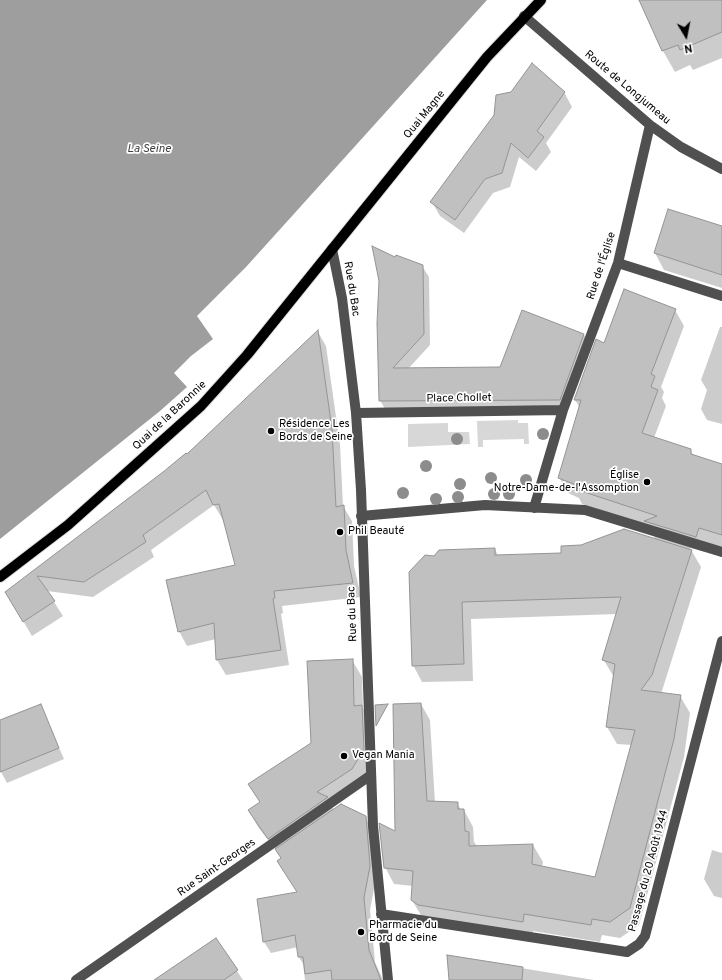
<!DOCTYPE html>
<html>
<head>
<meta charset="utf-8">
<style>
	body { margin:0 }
	#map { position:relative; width:722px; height:980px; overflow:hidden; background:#fff; font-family:Overpass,sans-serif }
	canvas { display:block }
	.north { position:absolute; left:666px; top:16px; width:40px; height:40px; -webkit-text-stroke:3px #fff; paint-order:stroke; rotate:170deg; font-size:11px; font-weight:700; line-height:16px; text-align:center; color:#000 }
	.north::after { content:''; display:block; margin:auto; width:14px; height:18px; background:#000; clip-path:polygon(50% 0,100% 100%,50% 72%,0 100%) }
</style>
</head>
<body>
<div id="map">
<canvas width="722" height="980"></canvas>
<div class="north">N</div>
</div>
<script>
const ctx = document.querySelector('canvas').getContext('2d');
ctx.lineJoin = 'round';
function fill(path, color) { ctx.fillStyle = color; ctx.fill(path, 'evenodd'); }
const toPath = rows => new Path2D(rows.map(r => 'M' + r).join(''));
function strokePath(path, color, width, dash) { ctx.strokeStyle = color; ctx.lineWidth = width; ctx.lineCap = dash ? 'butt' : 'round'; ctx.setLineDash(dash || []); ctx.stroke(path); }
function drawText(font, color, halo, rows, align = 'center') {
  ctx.font = font + ' Overpass,sans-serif'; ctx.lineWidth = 3.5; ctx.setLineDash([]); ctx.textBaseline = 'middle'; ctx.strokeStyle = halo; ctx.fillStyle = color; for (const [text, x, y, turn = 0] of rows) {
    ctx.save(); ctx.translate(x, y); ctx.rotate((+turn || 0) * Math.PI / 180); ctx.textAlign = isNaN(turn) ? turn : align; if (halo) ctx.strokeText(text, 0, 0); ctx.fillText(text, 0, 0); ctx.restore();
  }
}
const green = toPath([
	[518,420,518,423,528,423,529,444,524,444,524,439,483,440,483,447,478,447,477,421],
	[448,423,448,432,469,432,470,444,408,447,408,424]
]);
const water = toPath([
	[0,0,487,0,246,267,197,316,213,339,191,356,174,373,187,387,160,411,0,539]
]);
const shadow = toPath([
	[641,0,722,0,722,58,693,70,690,65,675,72,663,51],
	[564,92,572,107,546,143,551,152,536,171,519,157,510,187,493,193,464,233,440,216,432,202],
	[722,227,722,288,664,270,655,253],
	[396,259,422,266,429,277,430,345,408,369,501,368,522,311,584,335,590,346,566,410,386,411,380,400],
	[675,310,684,326,661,387,664,392,662,398,666,406,654,438,690,450,694,456,722,465,722,547,708,544,705,552,690,548,701,567,661,694,680,696,690,713,684,757,639,925,620,938,602,935,600,942,533,931,532,939,422,917,412,900,413,886,394,884,385,867,396,832,421,704,430,720,435,803,457,803,461,810,464,810,473,827,474,842,477,846,533,845,543,862,542,867,596,878,632,745,617,744,607,727,614,677,603,659,617,614,471,619,473,681,422,682,413,665,434,557,495,549,498,556,562,554,656,540,648,526,582,504,579,498,568,493,559,477,580,408,575,400,604,344],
	[720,327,722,327,722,424,707,420,701,409,707,390,701,380],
	[318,332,326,346,340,445,343,506,352,521,354,566,361,597,282,606,283,613,281,614,289,665,226,675,217,660,216,639,187,646,179,631,236,566,224,519,223,520,214,505,151,550,154,557,93,597,47,591,63,616,32,636,6,592,187,455],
	[352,660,362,677,363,708,371,723,373,766,361,786,331,806,334,810,365,817,372,829,376,878,370,910,375,962,383,980,305,980,303,964,299,957,298,947,271,953,264,942,258,900,298,893,279,854,258,827,249,811,261,803,249,784,312,743],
	[40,705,64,759,7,783,0,770,0,722],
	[712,850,722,853,722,898,714,896,704,879],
	[215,939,243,980,156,980],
	[448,956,594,980,450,980]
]);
const building = toPath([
	[639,0,722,0,722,32,680,50,678,45,662,51,639,0],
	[532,63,565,92,537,131,544,137,528,158,511,143,502,173,485,179,455,220,430,202,494,115,496,95,511,92,532,63],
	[668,209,722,226,722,275,654,253,668,209],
	[372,246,395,257,396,255,423,265,424,334,393,368,500,367,522,310,584,334,560,400,379,401,377,323,379,281,372,246],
	[624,289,676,309,651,374,655,376,651,387,658,390,642,433,691,449,691,454,722,464,722,535,699,528,696,537,644,521,657,516,572,488,574,484,558,478,581,400,574,400,596,339,604,343,624,289],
	[318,330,332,429,336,507,344,505,346,550,353,583,274,591,275,598,273,599,281,650,216,660,214,623,178,632,166,580,235,565,219,504,213,505,206,490,143,535,146,542,84,582,37,576,55,601,23,622,5,592,163,472,186,453,187,454,318,330],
	[624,529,692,550,652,675,641,690,681,695,674,739,630,908,610,922,592,919,591,925,524,914,523,922,418,905,411,900,413,871,384,868,379,823,395,831,393,704,421,703,427,801,458,802,458,809,464,809,465,831,469,832,469,846,533,844,532,864,595,877,635,730,606,727,615,664,602,660,621,597,462,602,464,664,412,666,409,572,425,555,434,556,439,550,495,548,495,555,561,553,561,546,581,545,624,529],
	[353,659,354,706,362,705,364,749,352,769,317,792,328,797,268,839,248,810,260,802,248,784,311,743,307,661,353,659],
	[41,704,59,748,0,772,0,720,41,704],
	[388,704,376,726,375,705,388,704],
	[341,804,366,816,370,866,364,898,369,950,381,980,332,980,331,970,305,974,303,957,298,957,295,935,263,942,257,899,297,892,277,861,281,858,275,849,341,804],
	[216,938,238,970,224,980,154,980,216,938],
	[447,955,523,967,522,980,449,980,447,955]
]);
const minor = toPath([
	[524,16,650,125,681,147,722,169],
	[332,249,342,298,356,413,361,490,373,826,388,980],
	[618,263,722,296],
	[356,413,563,410],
	[534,508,563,410,618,263,650,125],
	[361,516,485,505,585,510,722,552],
	[381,914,627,952,639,944,645,936,722,641],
	[76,980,371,775]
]);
const major = toPath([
	[0,577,68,525,201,406,247,355,487,57,541,0]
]);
const trees = [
	[543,434],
	[457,439],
	[426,466],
	[491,478],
	[526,480],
	[460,484],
	[403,493],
	[494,494],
	[509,494],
	[458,497],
	[436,499]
];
const markers = [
	[271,431,4,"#000"],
	[647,482,4,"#000"],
	[340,532,4,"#000"],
	[344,756,4,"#000"],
	[361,932,4,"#000"]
];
const streetNames = [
	["Route de Longjumeau",627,88,40],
	["Quai Magne",425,115,-51],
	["Rue de l'Église",602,266,-72],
	["Rue du Bac",351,289,81],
	["Place Chollet",459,399,-1],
	["Quai de la Baronnie",170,416,-43],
	["Rue du Bac",353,614,-92],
	["Rue Saint-Georges",217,868,-35],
	["Passage du 20 Août 1944",649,871,-75]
];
const poiNames = [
	["Résidence Les",279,425],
	["Bords de Seine",279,438],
	["Église",639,476,"right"],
	["Notre-Dame-de-l'Assomption",639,489,"right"],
	["Phil Beauté",348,532],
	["Vegan Mania",352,756],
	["Pharmacie du",369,926],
	["Bord de Seine",369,939]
];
const waterNames = [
	["La Seine",149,150]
];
fill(green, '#d7d7d7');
fill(water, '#9e9e9e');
fill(shadow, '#0003');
fill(building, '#c0c0c0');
strokePath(building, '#949494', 1);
strokePath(major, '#dbdbdb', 12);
strokePath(minor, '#505050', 10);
strokePath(major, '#000', 10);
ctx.fillStyle = '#8c8c8c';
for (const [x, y] of trees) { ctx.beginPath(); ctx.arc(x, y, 6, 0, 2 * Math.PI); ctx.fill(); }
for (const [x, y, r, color] of markers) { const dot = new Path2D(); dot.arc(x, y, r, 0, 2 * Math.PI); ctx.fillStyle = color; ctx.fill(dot); strokePath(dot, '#fff', 1.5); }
drawText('11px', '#000', '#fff', streetNames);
drawText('11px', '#000', '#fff', poiNames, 'left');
drawText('italic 12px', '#3f3f3f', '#fff', waterNames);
</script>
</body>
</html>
